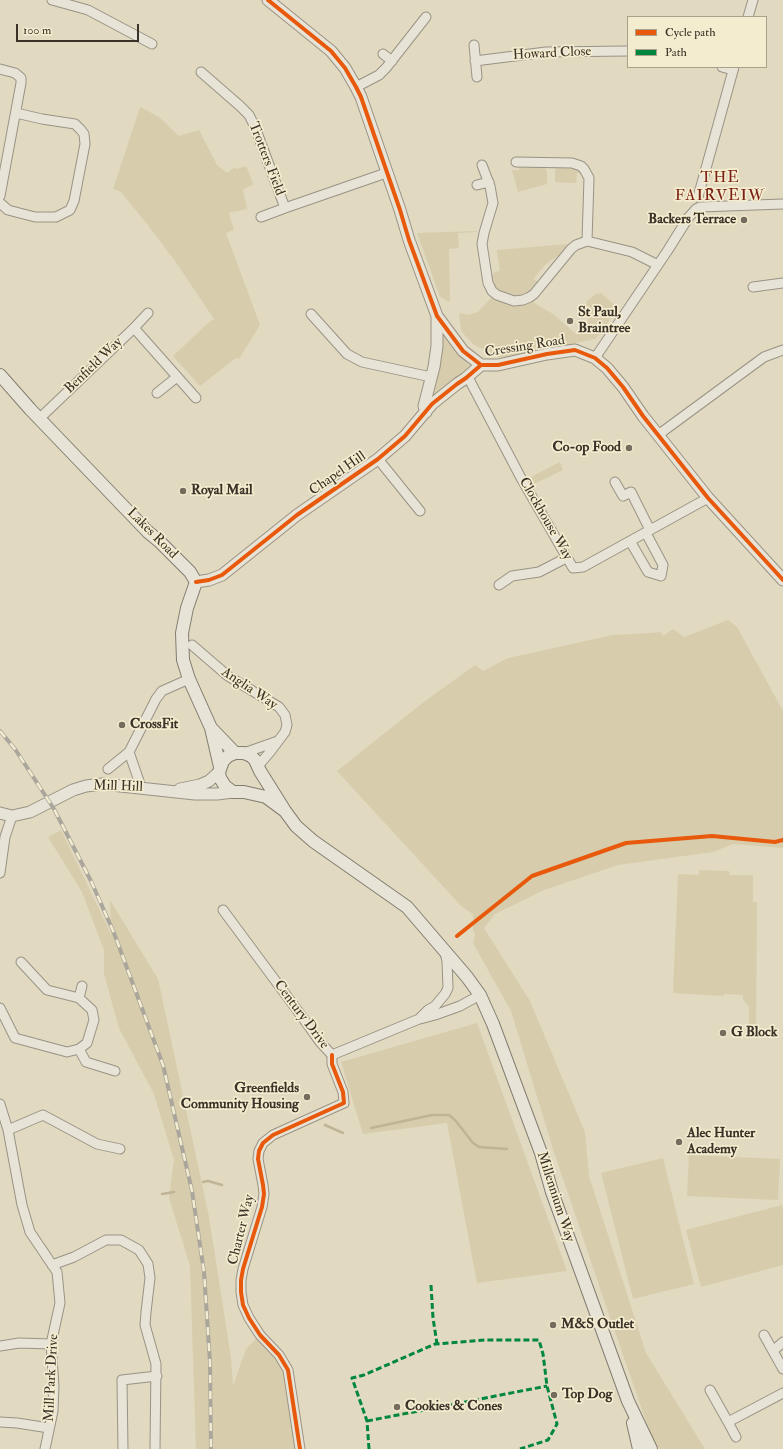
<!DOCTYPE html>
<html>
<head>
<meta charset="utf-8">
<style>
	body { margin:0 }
	#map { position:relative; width:783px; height:1449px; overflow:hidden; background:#e1d9c0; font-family:"IM FELL Double Pica",serif }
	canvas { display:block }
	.legend { position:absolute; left:627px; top:16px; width:140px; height:52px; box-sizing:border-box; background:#f4ecce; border:1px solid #aaa18c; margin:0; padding:5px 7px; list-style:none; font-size:12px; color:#3a3128 }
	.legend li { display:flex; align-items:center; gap:8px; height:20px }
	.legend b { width:20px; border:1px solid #aaa18c }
	.scale { position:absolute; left:16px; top:24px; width:123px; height:18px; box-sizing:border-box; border:2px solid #3a3128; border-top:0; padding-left:5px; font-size:12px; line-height:14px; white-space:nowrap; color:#3a3128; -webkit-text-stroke:3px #f4ecce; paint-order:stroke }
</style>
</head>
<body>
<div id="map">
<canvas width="783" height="1449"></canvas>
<ul class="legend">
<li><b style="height:5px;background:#e8590c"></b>Cycle path</li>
<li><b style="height:5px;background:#00873e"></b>Path</li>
</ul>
<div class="scale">100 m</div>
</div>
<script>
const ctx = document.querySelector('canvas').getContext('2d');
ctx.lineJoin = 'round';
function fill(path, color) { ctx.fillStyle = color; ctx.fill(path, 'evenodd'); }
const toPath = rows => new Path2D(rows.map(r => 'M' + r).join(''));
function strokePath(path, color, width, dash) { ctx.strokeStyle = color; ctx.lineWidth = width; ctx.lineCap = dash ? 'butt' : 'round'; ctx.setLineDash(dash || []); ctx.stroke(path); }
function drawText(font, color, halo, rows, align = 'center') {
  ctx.font = font + ' "IM FELL Double Pica",serif'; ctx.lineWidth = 3.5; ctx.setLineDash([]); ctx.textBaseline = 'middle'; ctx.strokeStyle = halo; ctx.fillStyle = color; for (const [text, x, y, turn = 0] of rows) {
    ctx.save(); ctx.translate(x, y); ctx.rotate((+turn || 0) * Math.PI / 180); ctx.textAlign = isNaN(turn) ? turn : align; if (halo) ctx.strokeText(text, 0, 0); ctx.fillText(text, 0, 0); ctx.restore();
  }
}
const green = toPath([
	[140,107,159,117,179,136,199,130,217,165,227,173,235,167,237,169,246,166,252,180,253,185,243,189,247,209,229,213,234,230,226,233,260,325,239,359,236,358,200,386,173,356,207,324,214,319,175,261,147,224,121,192,113,189],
	[519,164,545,167,547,172,547,184,518,192,512,170,519,170],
	[556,167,575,167,583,174,577,173,576,183,555,182,555,172],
	[477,231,477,232,458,233,459,248,449,249,450,302,440,297,417,233],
	[568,244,558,256,546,264,533,279,538,282,527,293,518,296,502,293,493,285,491,276,495,272,500,271,497,250],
	[601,293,617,307,604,330,595,339,576,343,574,348,567,348,554,345,546,349,512,358,498,357,473,344,461,331,459,313,468,315,478,312,492,297,497,300,514,305,523,305,531,301,553,314,577,335,589,320,584,315,587,301,596,294],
	[441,328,443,328,458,354,470,366,438,394,432,395],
	[560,462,563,470,534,484,531,477],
	[728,620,737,627,783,711,783,848,733,844,713,852,618,865,544,890,495,914,484,928,530,1001,585,1132,589,1176,646,1353,705,1449,660,1449,654,1444,606,1306,553,1149,511,1011,473,943,475,934,473,930,473,914,462,907,337,771,425,701,475,665,483,671,508,658,613,635,651,633,661,632,663,636,673,629,684,637],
	[61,830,111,934,110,900,158,979,209,1217,231,1358,233,1386,246,1349,260,1335,287,1368,300,1449,196,1449,190,1266,169,1198,174,1160,154,1094,119,1028,104,974,104,950,82,892,48,837],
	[699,870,729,871,730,875,753,875,753,902,757,902,756,1024,749,1024,749,1007,743,999,743,995,724,994,724,996,673,993,678,874,699,875],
	[477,1023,567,1271,477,1283,447,1123,363,1134,341,1062],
	[689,1155,780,1159,778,1200,687,1196],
	[663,1158,694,1284,633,1299,601,1173],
	[782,1205,783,1210,783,1265,701,1287,686,1230]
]);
const stream = toPath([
	[325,1125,343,1133],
	[371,1128,432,1115,449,1115,455,1120,473,1143,479,1147,507,1149],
	[203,1182,208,1181,222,1185],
	[162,1194,174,1192]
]);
const minor = toPath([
	[52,0,88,10,152,44],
	[748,17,753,0],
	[474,45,477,77],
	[383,54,392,61],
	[475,61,546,52,628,51],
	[722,67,733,70],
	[0,69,15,73,21,78,21,83,0,196],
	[201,72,240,106,249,115,255,127,285,208,386,173],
	[356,87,379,75,386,68,426,17],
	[516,162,572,163,581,166,584,169,589,178,587,241],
	[482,165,490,186,493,203,484,233,482,244,488,283,492,291,497,295,514,301,523,300,530,297,534,294,571,249,576,245,587,241,632,252,658,265],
	[477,185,489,182],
	[698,197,734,67],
	[0,203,8,210,35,217,56,217,70,210,74,201,85,144,84,134,81,130,75,124,42,119,16,113],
	[261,217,285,208],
	[753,287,783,283],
	[311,314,347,354,362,362,431,377],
	[134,328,196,398],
	[595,358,668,250,688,218,696,209,700,207,783,204],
	[466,378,470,381,521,478,573,568,583,567,708,498],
	[157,393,177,377],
	[40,418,134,328,148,313],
	[658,435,764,357,783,350],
	[378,459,420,511],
	[615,482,623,496,631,492,650,530],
	[630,541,648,572,661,576,663,565,646,533],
	[499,585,512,576,539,572,566,558],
	[192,645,228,676,279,707,285,715,287,725,285,732,270,752,258,766],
	[129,752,139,781],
	[244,753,278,741],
	[108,769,129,752,156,699,162,691,189,679],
	[0,873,5,837,12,816],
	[223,910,303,1018,320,1042,332,1055],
	[79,998,82,986],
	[0,1008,15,1038,67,1052,79,1049,87,1043,94,1020,92,1010,79,998,47,990,21,962],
	[420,1019,435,1015,460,1006,480,995],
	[79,1049,86,1062,115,1071],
	[332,1055,419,1019,428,1010,435,1006,445,994,448,988,447,961,445,953],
	[0,1104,8,1130,22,1205,30,1232,57,1272,60,1303,51,1344,54,1386,53,1411,45,1449],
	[8,1130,43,1115,97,1144,120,1149],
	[52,1265,74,1257,106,1240,121,1240,139,1250,148,1264,150,1278,146,1312,145,1325,156,1364,155,1449],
	[764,1335,783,1369],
	[0,1346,19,1343,51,1344],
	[773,1351,783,1342],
	[710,1390,728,1422],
	[0,1422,17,1423,49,1428],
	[736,1437,728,1422,783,1393],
	[123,1449,122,1380,157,1376],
	[300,1449,288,1370,279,1355,260,1335,249,1318,243,1305,241,1292,241,1280,243,1269,262,1207,264,1194,263,1185,258,1159,259,1151,263,1143,273,1135,344,1103,343,1092,332,1064,332,1055]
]);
const tertiary = toPath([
	[268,0,331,51,345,68,356,87,361,97,400,210,409,240,437,316,463,351,481,365,498,365,547,354,575,350,595,358,607,368,623,387,643,416,708,498,783,580],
	[426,412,424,406,434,367,437,346,437,316],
	[196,582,209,580,222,575,297,515,378,459,405,436,432,404,457,384,466,378,481,365],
	[180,789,200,785,209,781,219,772],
	[0,813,12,816,30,812,73,790,86,786,102,784,195,794,217,794,233,792]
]);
const secondary = toPath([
	[0,375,30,409,148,532,159,541,190,572,196,582,187,608,182,633,183,660,189,679,211,728,220,767],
	[212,729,235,753],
	[285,811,266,797,244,792,233,792,225,786,220,778,219,772,223,761,228,756,235,753,244,753,251,756,255,760,260,771,285,811,296,826,313,841,407,907,467,977,480,995,493,1024,541,1153,552,1192,628,1401,651,1449],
	[633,1423,639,1449]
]);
const rail = toPath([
	[0,731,15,749,54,809,91,881,114,933,163,1065,192,1191,204,1272,210,1362,211,1449]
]);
const quiet = toPath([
	[431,1285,433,1318,437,1344],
	[367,1421,547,1386],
	[369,1449,367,1421,352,1378,364,1375,435,1344,485,1340,539,1340,543,1354,547,1386,557,1424,548,1440,520,1449]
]);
const cycleway = toPath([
	[268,0,331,51,345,68,356,87,361,97,400,210,409,240,437,316,463,351,481,365,498,365,547,354,575,350,595,358,607,368,623,387,643,416,708,498,783,580],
	[196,582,209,580,222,575,297,515,378,459,405,436,432,404,457,384,466,378,481,365],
	[457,936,532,876,626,843,712,836,775,842,783,840],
	[300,1449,288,1370,279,1355,260,1335,249,1318,243,1305,241,1292,241,1280,243,1269,262,1207,264,1194,263,1185,258,1159,259,1151,263,1143,273,1135,344,1103,343,1092,332,1064,332,1055]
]);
const markers = [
	[744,220,4,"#746c5d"],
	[570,321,4,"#746c5d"],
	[629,448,4,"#746c5d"],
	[183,491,4,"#746c5d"],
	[122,725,4,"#746c5d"],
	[723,1033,4,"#746c5d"],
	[307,1097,4,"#746c5d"],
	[679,1142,4,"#746c5d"],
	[553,1325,4,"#746c5d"],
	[554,1395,4,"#746c5d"],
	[397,1407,4,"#746c5d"]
];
const streetNames = [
	["Howard Close",552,54,-3],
	["Trotters Field",266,159,69],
	["Cressing Road",525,347,-9],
	["Benfield Way",94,366,-44],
	["Chapel Hill",338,474,-35],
	["Clockhouse Way",545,519,60],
	["Lakes Road",152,534,45],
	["Anglia Way",249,689,34],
	["Mill Hill",118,787,2],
	["Century Drive",301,1015,53],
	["Millennium Way",555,1197,72],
	["Charter Way",242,1230,-76],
	["Mill Park Drive",52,1378,-87]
];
const poiNames = [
	["Backers Terrace",736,220,"right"],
	["St Paul,",578,313],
	["Braintree",578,329],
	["Co-op Food",621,448,"right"],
	["Royal Mail",191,491],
	["CrossFit",130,725],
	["G Block",731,1033],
	["Greenfields",299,1089,"right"],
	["Community Housing",299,1105,"right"],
	["Alec Hunter",687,1134],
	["Academy",687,1150],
	["M&S Outlet",561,1325],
	["Top Dog",562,1395],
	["Cookies & Cones",405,1407]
];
const quarterNames = [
	["THE",720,179],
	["FAIRVEIW",720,197]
];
fill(green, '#d7cdac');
strokePath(stream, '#bfb596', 2.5);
strokePath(minor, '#999385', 11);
strokePath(tertiary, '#999385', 13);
strokePath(secondary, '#827d70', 14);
strokePath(minor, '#e7e3d6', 9);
strokePath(tertiary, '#e7e3d6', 11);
strokePath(secondary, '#e7e3d6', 12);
strokePath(rail, '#aaa69c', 4);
strokePath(rail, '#f4ecce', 2.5, [8]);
strokePath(quiet, '#00873e', 3, [6, 3]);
strokePath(cycleway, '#e8590c', 4);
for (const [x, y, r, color] of markers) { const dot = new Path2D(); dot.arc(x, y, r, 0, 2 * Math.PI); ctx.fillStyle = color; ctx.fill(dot); strokePath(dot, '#f4ecce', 1.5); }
drawText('14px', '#3a3128', '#f4ecce', streetNames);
drawText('bold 14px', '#3a3128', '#f4ecce', poiNames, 'left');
ctx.letterSpacing = '1px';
drawText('16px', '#7a1f14', '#f4ecce', quarterNames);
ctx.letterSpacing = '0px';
</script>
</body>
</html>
